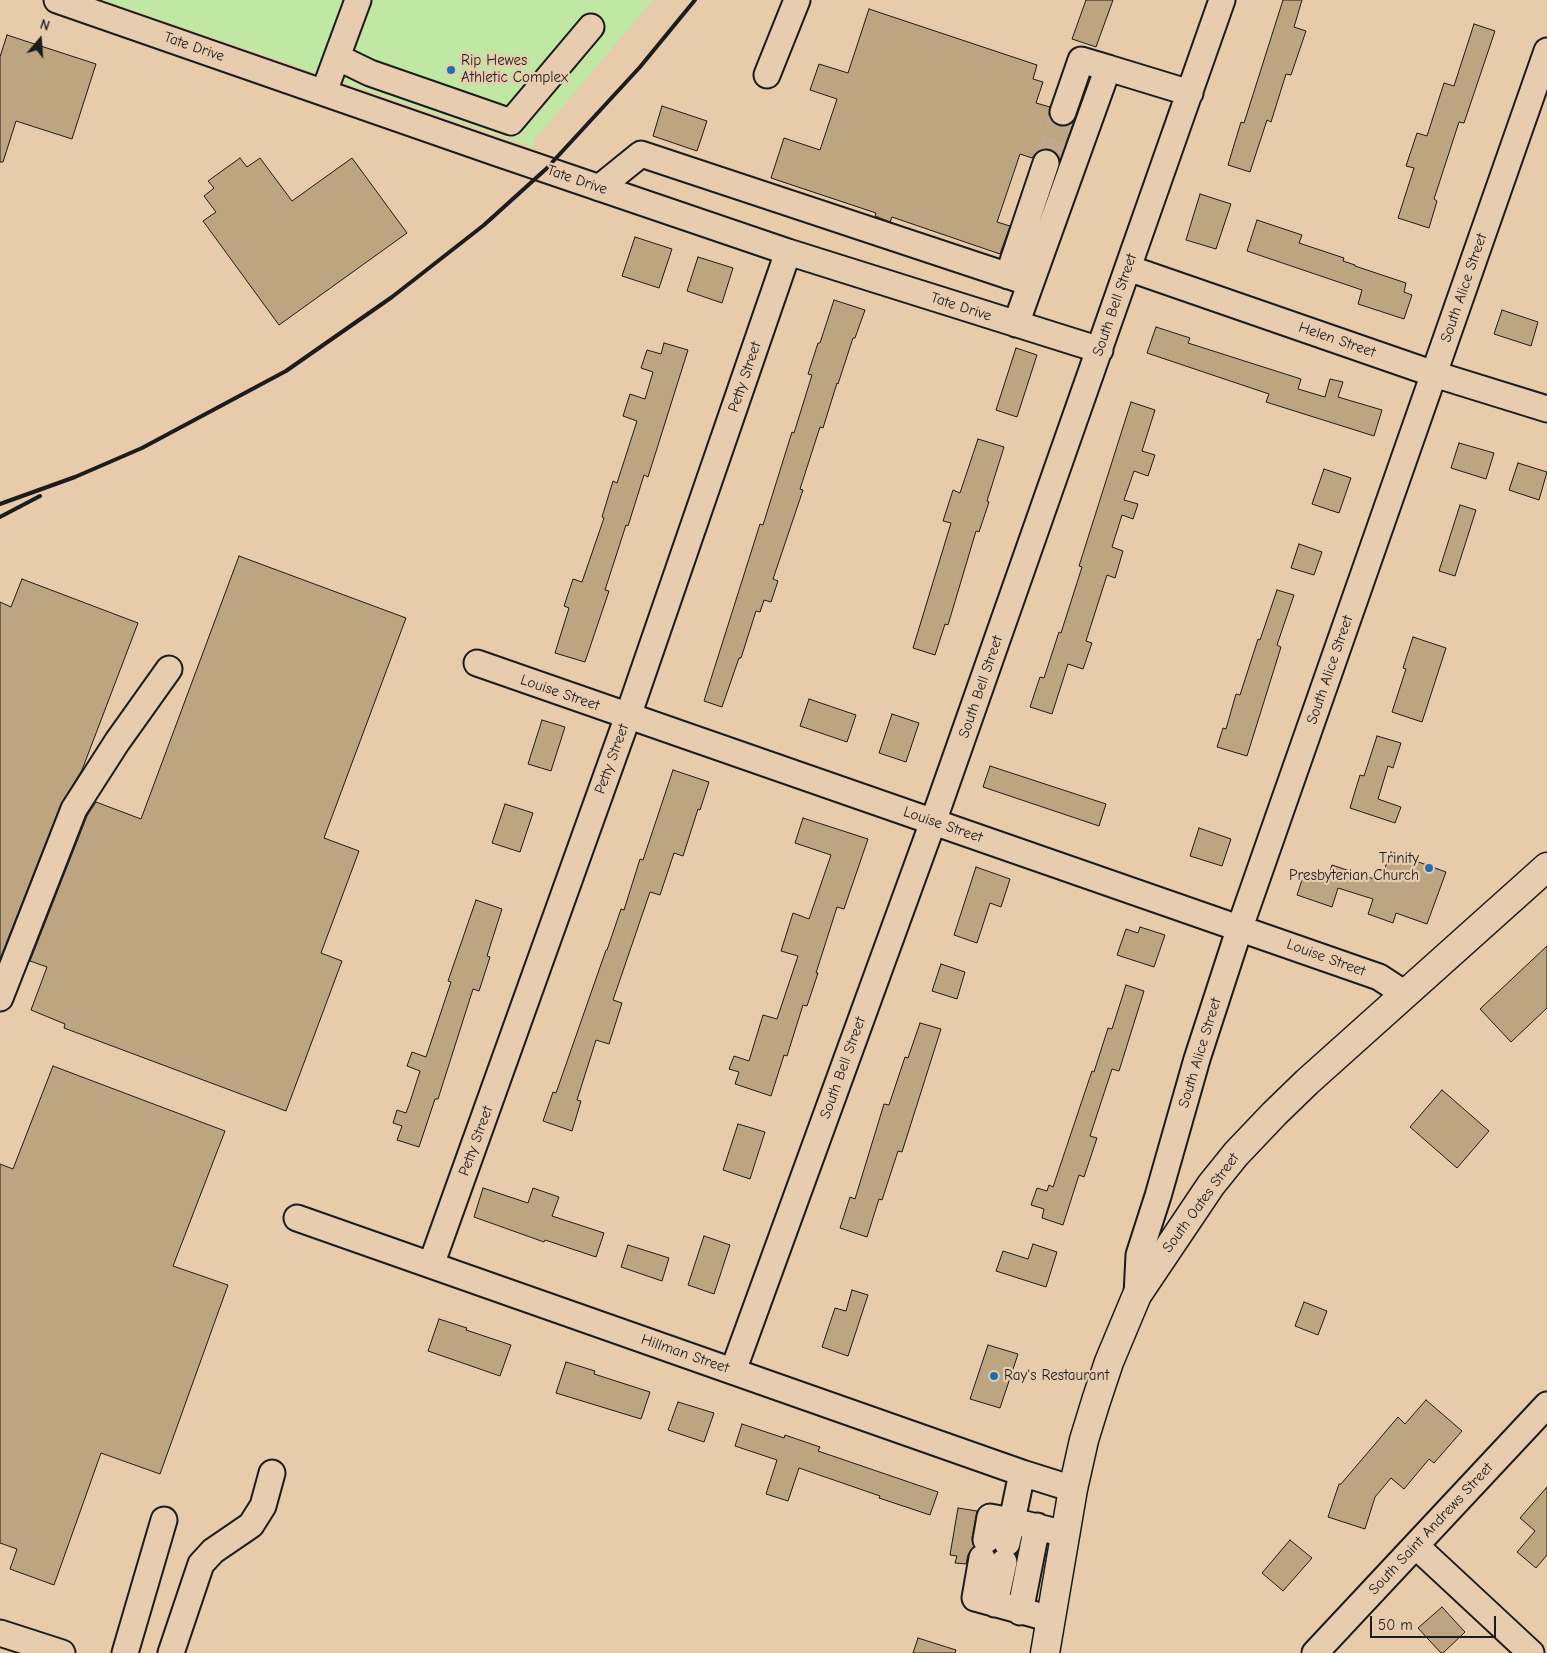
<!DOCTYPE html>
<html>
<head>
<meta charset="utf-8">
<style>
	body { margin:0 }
	#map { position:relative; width:1547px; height:1653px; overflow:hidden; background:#e8cbab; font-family:"Comic Neue",sans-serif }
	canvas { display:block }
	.north { position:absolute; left:15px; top:15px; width:50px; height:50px; -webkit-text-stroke:4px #e8ccaf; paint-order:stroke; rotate:18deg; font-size:14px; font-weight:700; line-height:20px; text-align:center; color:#1c1c1c }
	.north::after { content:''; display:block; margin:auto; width:18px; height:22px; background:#1c1c1c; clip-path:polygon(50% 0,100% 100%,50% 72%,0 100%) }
	.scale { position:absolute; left:1370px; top:1616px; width:126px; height:22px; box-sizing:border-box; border:2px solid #1c1c1c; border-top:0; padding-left:6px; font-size:15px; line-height:18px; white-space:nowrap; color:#1c1c1c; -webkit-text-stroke:4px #e8ccaf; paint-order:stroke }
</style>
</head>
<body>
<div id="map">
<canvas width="1547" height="1653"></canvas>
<div class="north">N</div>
<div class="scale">50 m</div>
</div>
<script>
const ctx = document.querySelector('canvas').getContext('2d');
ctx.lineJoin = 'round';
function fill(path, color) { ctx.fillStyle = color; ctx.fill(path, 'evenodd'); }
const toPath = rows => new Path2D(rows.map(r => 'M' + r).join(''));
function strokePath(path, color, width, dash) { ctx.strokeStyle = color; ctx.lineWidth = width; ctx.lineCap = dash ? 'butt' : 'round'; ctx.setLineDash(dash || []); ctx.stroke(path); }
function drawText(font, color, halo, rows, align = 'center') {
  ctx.font = font + ' "Comic Neue",sans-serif'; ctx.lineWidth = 4.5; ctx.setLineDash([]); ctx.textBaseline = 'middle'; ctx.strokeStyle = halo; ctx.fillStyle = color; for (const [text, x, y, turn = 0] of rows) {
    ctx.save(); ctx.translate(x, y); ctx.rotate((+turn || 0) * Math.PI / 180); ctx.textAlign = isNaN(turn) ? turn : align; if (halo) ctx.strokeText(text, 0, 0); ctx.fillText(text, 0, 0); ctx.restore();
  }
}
const green = toPath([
	[103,0,653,0,535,139,533,147]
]);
const building = toPath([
	[1086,0,1113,0,1096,47,1072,39,1086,0],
	[1283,0,1302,0,1294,27,1306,31,1291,75,1286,74,1271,122,1267,120,1250,172,1228,165,1241,122,1244,123,1283,0],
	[869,9,1037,65,1033,79,1043,82,1036,103,1050,107,1049,115,1052,122,1058,125,1066,126,1074,121,1060,160,1056,153,1050,149,1043,149,1037,152,1032,158,1020,154,997,222,1010,226,1000,254,892,217,890,222,875,216,876,213,771,178,784,138,820,150,837,99,810,90,819,64,848,73,869,9],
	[1474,24,1495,31,1464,123,1459,122,1434,199,1437,201,1429,228,1398,218,1414,168,1406,166,1417,133,1427,136,1444,83,1454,86,1474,24],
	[7,35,96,64,72,139,16,121,3,162,0,162,0,57,7,35],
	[662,106,707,121,697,151,653,136,662,106],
	[240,158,247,167,260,158,292,201,352,158,407,233,279,325,203,221,216,212,204,196,214,188,208,181,240,158],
	[1200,194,1231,204,1216,249,1186,240,1200,194],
	[1257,220,1302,235,1299,243,1344,258,1343,261,1355,265,1355,266,1406,283,1404,292,1412,295,1404,319,1358,304,1362,290,1247,251,1257,220],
	[635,237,672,249,659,288,622,276,635,237],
	[698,257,733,268,722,303,687,291,698,257],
	[834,300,865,310,855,338,853,338,838,384,837,383,823,428,820,427,800,489,803,490,773,579,778,581,771,602,764,600,760,612,756,611,741,658,739,658,722,707,704,701,760,524,763,525,792,432,794,433,812,375,808,374,818,343,820,343,834,300],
	[1502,310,1538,322,1531,346,1494,334,1502,310],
	[1156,327,1190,338,1188,343,1301,379,1298,389,1325,397,1330,379,1343,382,1338,397,1382,410,1374,436,1266,402,1269,394,1147,353,1156,327],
	[664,343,688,350,648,477,644,475,628,526,626,525,605,590,609,591,585,662,555,653,569,608,564,606,573,579,582,582,604,518,602,517,613,481,617,483,637,421,623,416,630,394,645,399,653,372,641,368,647,350,661,354,664,343],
	[1016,348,1037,355,1017,417,996,410,1016,348],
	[1131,402,1155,410,1142,451,1155,455,1148,476,1134,471,1124,500,1138,504,1133,519,1122,515,1112,547,1123,551,1115,578,1107,575,1086,641,1092,643,1083,669,1068,664,1052,714,1030,707,1040,677,1044,678,1059,632,1061,633,1082,567,1079,566,1131,402],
	[978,439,1004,447,987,501,989,502,979,532,976,531,948,625,945,624,935,655,913,648,951,523,943,521,953,490,960,493,978,439],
	[1459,443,1494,453,1486,479,1451,468,1459,443],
	[1518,463,1547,472,1539,500,1509,490,1518,463],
	[1324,469,1351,478,1339,513,1312,504,1324,469],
	[1460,505,1476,510,1455,576,1439,571,1460,505],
	[1299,544,1322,552,1314,575,1291,568,1299,544],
	[239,556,406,618,324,838,359,851,321,953,342,961,286,1111,64,1028,65,1024,31,1010,47,967,30,961,87,816,96,802,141,819,239,556],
	[22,579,138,623,82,770,61,804,0,959,0,602,11,607,22,579],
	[1277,590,1294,595,1277,645,1281,647,1247,756,1217,747,1223,728,1226,729,1236,694,1240,695,1258,639,1260,640,1277,590],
	[1413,637,1446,648,1422,722,1392,712,1406,669,1403,668,1413,637],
	[809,699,856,715,847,742,800,726,809,699],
	[892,714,919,723,906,762,879,753,892,714],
	[542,720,565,727,551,771,528,764,542,720],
	[1377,736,1401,743,1393,768,1388,766,1378,799,1401,807,1395,823,1350,808,1360,775,1364,776,1377,736],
	[990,766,1106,804,1099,826,983,787,990,766],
	[673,770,709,782,700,810,698,809,683,856,674,853,660,895,650,892,613,1000,622,1003,609,1044,596,1040,577,1100,581,1101,572,1131,543,1121,553,1092,556,1093,606,950,607,950,621,909,624,910,640,859,643,860,673,770],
	[505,804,533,813,520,852,492,843,505,804],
	[803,818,868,839,844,909,837,907,816,973,818,973,807,1006,803,1005,787,1056,784,1055,771,1096,735,1084,739,1072,729,1069,734,1056,749,1061,763,1015,777,1019,798,956,781,951,793,913,809,919,831,855,795,843,803,818],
	[1199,828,1231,839,1222,866,1190,856,1199,828],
	[1391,852,1446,872,1427,924,1396,913,1393,923,1368,914,1373,899,1338,888,1332,907,1297,895,1305,871,1328,878,1332,865,1380,881,1391,852],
	[976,867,1010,879,1001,907,990,903,977,943,954,935,976,867],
	[476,900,502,909,487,956,490,957,479,991,473,989,438,1099,435,1099,419,1147,397,1140,402,1126,393,1123,397,1110,406,1113,410,1102,420,1071,407,1066,412,1052,426,1057,451,982,448,981,476,900],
	[1140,927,1165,935,1154,967,1117,955,1126,929,1138,933,1140,927],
	[1547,946,1547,1008,1511,1042,1480,1009,1547,946],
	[941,964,965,972,957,999,932,991,941,964],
	[1126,985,1144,991,1119,1071,1112,1069,1090,1136,1097,1138,1084,1177,1079,1175,1063,1225,1042,1218,1044,1209,1031,1205,1037,1188,1047,1191,1049,1185,1053,1187,1092,1071,1094,1072,1108,1028,1112,1029,1126,985],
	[920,1023,941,1029,902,1152,898,1151,882,1200,879,1199,867,1237,840,1228,850,1197,855,1199,884,1104,889,1105,905,1057,908,1058,920,1023],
	[53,1066,225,1131,173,1266,228,1285,160,1474,101,1453,54,1585,10,1569,17,1549,0,1543,0,1164,13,1169,53,1066],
	[1442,1090,1489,1131,1457,1168,1410,1127,1442,1090],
	[738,1124,765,1132,750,1179,723,1170,738,1124],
	[483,1188,528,1203,533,1188,559,1197,552,1216,604,1233,596,1257,545,1240,544,1242,474,1217,483,1188],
	[704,1236,730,1245,714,1294,688,1285,704,1236],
	[1033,1244,1057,1252,1046,1287,996,1271,1003,1251,1028,1259,1033,1244],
	[628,1245,669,1258,662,1281,621,1267,628,1245],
	[852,1290,868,1295,848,1356,822,1347,835,1308,846,1311,852,1290],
	[1304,1302,1327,1311,1318,1335,1295,1326,1304,1302],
	[439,1319,467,1328,466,1330,511,1345,500,1376,428,1351,439,1319],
	[988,1345,1018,1354,1000,1408,970,1399,988,1345],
	[566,1362,595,1371,594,1374,650,1392,641,1419,556,1393,566,1362],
	[1426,1400,1462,1431,1434,1463,1429,1459,1404,1489,1391,1478,1375,1497,1365,1529,1328,1517,1339,1484,1341,1484,1398,1417,1405,1424,1426,1400],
	[678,1402,714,1413,704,1442,668,1430,678,1402],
	[742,1424,784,1438,785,1435,820,1447,818,1451,938,1492,930,1515,879,1498,880,1496,799,1468,788,1501,766,1494,777,1460,735,1446,742,1424],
	[1547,1487,1547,1555,1536,1568,1517,1552,1535,1531,1520,1518,1547,1487],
	[958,1508,977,1511,972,1538,974,1547,968,1555,966,1564,955,1563,957,1556,950,1555,958,1508],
	[1290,1540,1312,1558,1283,1591,1262,1573,1290,1540],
	[1442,1607,1465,1632,1443,1653,1441,1653,1418,1628,1442,1607],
	[918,1638,956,1650,955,1653,913,1653,918,1638]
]);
const minorTunnel = toPath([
	[1046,163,1063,112]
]);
const minor = toPath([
	[57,0,500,154,788,252,1100,350],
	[337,57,370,73,511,122,591,27],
	[767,75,797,0],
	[324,92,358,0],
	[1063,112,1081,60,1108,68],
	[599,188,641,154,1030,283],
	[1128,268,1434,374,1547,409],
	[1008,276,1046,163],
	[1016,324,1108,68,1190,93],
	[477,663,1379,977,1405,994],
	[0,998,74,809,117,742,169,669],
	[297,1218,1022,1473,1073,1489],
	[431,1265,628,716,788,252],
	[1137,1295,1139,1255,1158,1196,1197,1059,1240,927,1547,51],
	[733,1371,933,822,1222,0],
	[1022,1473,1012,1521,1066,1534],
	[986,1540,990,1517,1012,1521,1007,1543],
	[1416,1546,1531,1653],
	[982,1558,975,1598,1051,1619],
	[995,1604,1004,1562],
	[1020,1612,1037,1526],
	[0,1633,62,1653],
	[125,1653,164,1520],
	[171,1653,201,1564,213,1551,251,1525,263,1506,272,1473],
	[1315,1653,1547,1405]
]);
const major = toPath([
	[1045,1653,1073,1489,1084,1440,1096,1401,1109,1362,1137,1295,1211,1185,1236,1154,1274,1114,1307,1082,1547,867]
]);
const rail = toPath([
	[0,504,75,477,142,448,286,371,392,297,484,225,546,169,640,67,695,0],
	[0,517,40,496]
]);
const markers = [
	[451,70,5,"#1f6fb2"],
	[1429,868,5,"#1f6fb2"],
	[994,1376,5,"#1f6fb2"]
];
const streetNames = [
	["Tate Drive",194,47,19],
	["Tate Drive",577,180,19],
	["South Alice Street",1464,288,-71],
	["South Bell Street",1115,305,-71],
	["Tate Drive",961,307,18],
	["Helen Street",1337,340,19],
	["Petty Street",745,377,-71],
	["South Alice Street",1330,670,-71],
	["South Bell Street",981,687,-71],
	["Louise Street",560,693,19],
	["Petty Street",612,759,-70],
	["Louise Street",943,825,19],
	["Louise Street",1326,958,20],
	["South Alice Street",1200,1053,-73],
	["South Bell Street",843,1068,-70],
	["Petty Street",476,1141,-70],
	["South Oates Street",1201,1203,-54],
	["Hillman Street",685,1354,19],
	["South Saint Andrews Street",1431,1529,-47]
];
const poiNames = [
	["Rip Hewes",461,61],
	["Athletic Complex",461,78],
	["Trinity",1419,859,"right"],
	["Presbyterian Church",1419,876,"right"],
	["Ray's Restaurant",1004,1376]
];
fill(green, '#c0e7a3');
fill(building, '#bea581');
strokePath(building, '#1c1c1c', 1);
strokePath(minorTunnel, '#bfa88e', 25, [25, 12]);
strokePath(minor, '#1c1c1c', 29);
strokePath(major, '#1c1c1c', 31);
strokePath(minor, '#e8ccaf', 25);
strokePath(major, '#e8ccaf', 28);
strokePath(rail, '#1c1c1c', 4);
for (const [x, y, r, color] of markers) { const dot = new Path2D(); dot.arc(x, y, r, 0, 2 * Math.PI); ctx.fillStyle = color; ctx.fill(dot); strokePath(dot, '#e8ccaf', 2); }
drawText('15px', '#1c1c1c', '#e8ccaf', streetNames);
drawText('15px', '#1c1c1c', '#e8ccaf', poiNames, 'left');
</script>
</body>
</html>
